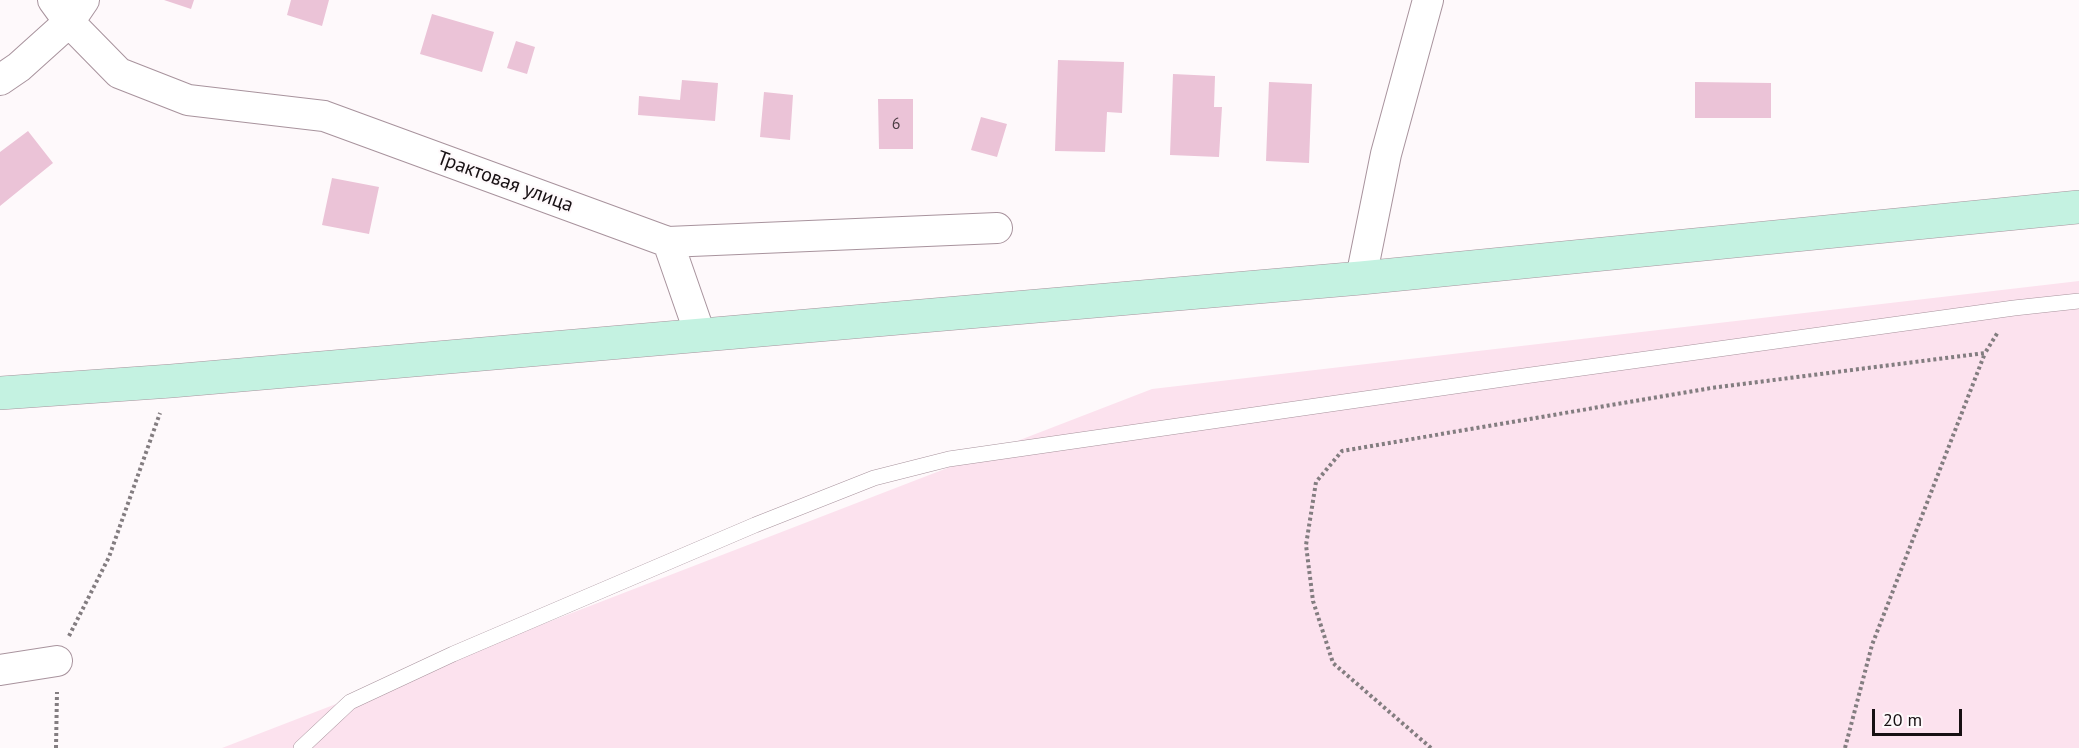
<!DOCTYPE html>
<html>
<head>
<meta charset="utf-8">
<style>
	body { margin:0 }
	#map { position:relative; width:2079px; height:748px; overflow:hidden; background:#fef9fb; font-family:"PT Sans",sans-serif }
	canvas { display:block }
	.scale { position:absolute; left:1872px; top:709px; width:90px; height:27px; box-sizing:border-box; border:3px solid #171013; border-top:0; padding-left:8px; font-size:18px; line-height:21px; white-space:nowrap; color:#171013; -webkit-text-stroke:4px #fef9fb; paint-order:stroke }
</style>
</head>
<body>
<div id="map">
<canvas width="2079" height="748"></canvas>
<div class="scale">20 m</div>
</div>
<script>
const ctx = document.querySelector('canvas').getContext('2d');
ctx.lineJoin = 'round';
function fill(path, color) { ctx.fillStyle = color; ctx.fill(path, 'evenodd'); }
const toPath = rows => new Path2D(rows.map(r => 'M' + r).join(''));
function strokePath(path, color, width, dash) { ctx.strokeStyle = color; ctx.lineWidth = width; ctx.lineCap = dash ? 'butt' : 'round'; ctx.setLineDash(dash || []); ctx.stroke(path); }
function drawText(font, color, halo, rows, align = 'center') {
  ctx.font = font + ' "PT Sans",sans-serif'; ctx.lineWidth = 4.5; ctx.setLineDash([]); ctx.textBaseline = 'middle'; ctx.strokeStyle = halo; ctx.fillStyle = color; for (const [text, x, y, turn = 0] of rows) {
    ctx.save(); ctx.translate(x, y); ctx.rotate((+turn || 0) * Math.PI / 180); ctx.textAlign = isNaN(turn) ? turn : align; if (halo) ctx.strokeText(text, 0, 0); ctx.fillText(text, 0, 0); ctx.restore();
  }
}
const green = toPath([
	[2079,281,2079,748,222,748,1152,389]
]);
const building = toPath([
	[164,0,194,0,191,9],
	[291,0,329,0,322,26,287,15],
	[432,14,494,32,482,72,420,54],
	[516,41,535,47,527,74,507,68],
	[1058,60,1124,62,1122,113,1107,112,1105,152,1055,151],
	[1173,74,1215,76,1214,107,1222,107,1219,157,1170,155],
	[682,80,718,83,715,121,638,115,639,96,680,100],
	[1269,82,1312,84,1309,163,1266,161],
	[1695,82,1771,83,1771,118,1695,118],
	[764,92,793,95,790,140,760,137],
	[878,99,913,99,913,149,879,149],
	[981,117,1007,124,997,157,971,150],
	[28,131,53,163,0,206,0,152],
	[332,178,379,187,369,234,322,225]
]);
const path = toPath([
	[69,636,109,557,160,413],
	[56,748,57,692],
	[1431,748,1333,663,1313,601,1306,545,1316,482,1342,451,1711,388,1985,353,1998,332],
	[1845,748,1872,645,1985,353]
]);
const lane = toPath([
	[301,748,350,702,453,654,755,525,874,478,949,459,1524,376,2014,308,2079,301]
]);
const street = toPath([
	[53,0,69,22,119,73,188,100,324,116,668,242,997,228],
	[0,80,19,67,69,22,84,0],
	[668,242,700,334],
	[1361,278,1386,154,1428,0],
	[0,670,57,661]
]);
const secondary = toPath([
	[0,393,171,381,1361,278,2079,207]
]);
const numberNames = [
	["6",896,124]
];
const streetNames = [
	["Трактовая улица",505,182,20]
];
fill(green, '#fce2ee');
fill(building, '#ebc3d7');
strokePath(lane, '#a8939d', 16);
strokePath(street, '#a8939d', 32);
strokePath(secondary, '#a8939d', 34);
strokePath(path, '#837d80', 4, [3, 3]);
strokePath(lane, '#fff', 15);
strokePath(street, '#fff', 30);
strokePath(secondary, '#c4f2e1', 33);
drawText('16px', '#4c3d44', null, numberNames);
drawText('20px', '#171013', '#fef9fb', streetNames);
</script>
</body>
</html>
